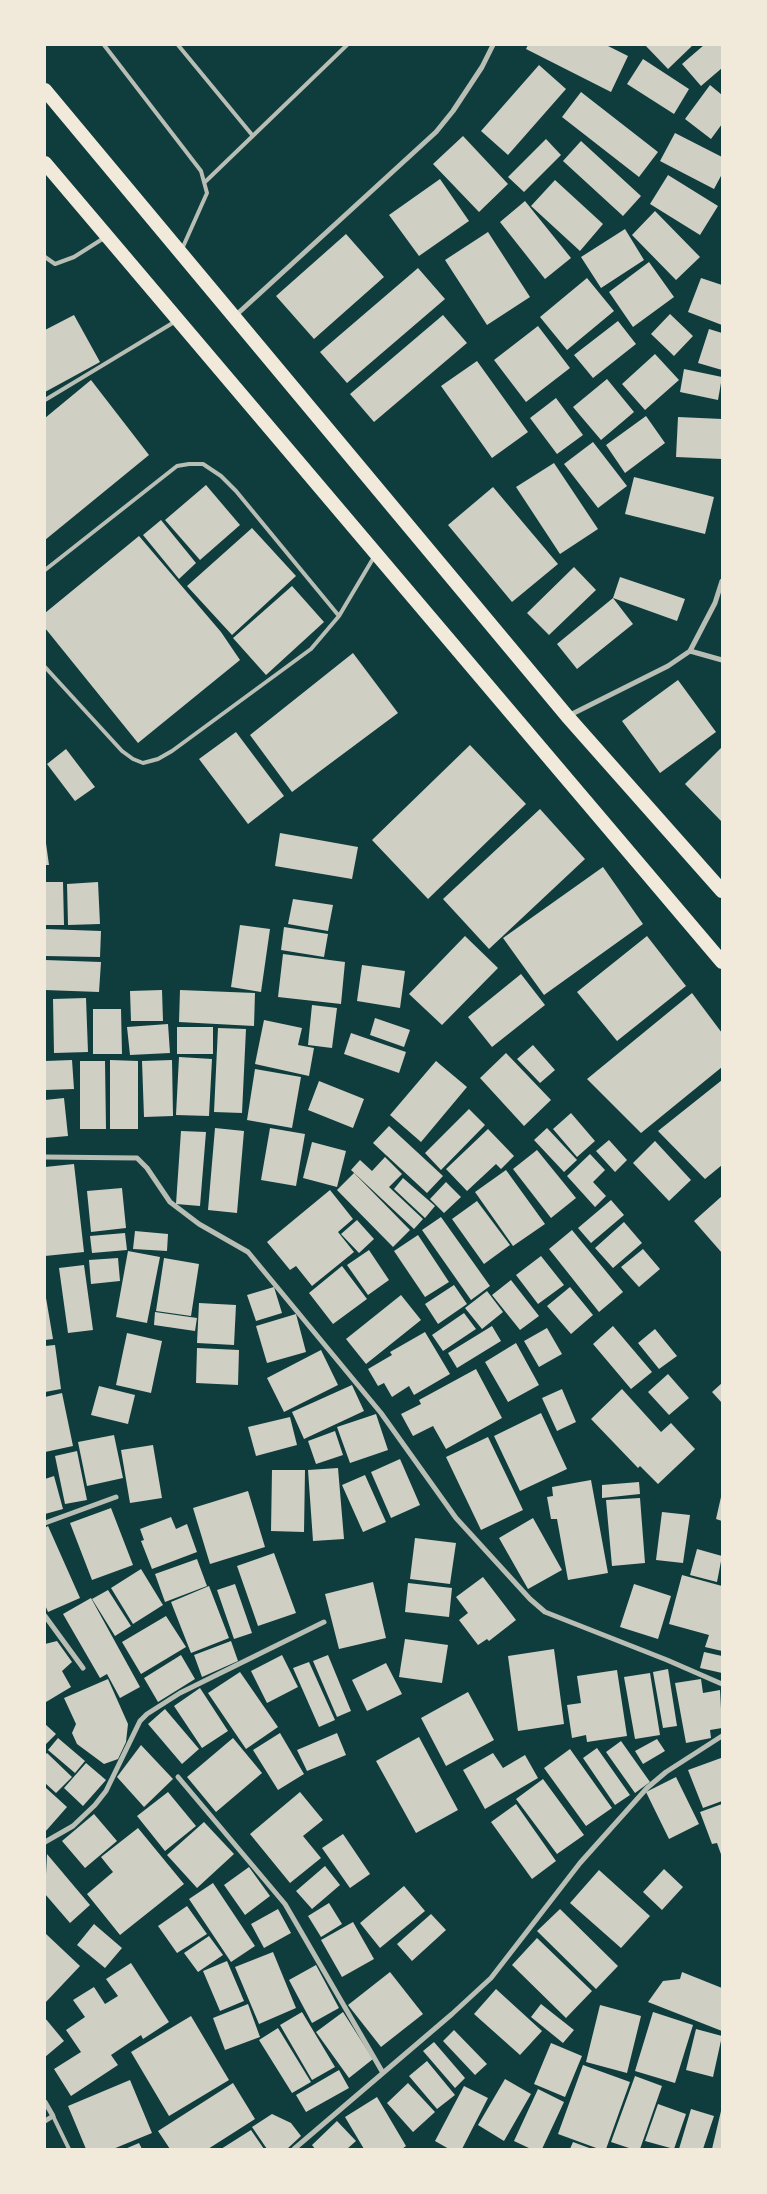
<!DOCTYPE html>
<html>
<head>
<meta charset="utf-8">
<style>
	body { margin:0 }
	#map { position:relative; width:767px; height:2194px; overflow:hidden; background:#0f3d3e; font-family:"Archivo Narrow",sans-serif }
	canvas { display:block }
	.frame { position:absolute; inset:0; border:46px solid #f1e9da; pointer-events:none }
</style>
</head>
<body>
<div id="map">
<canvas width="767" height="2194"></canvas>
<div class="frame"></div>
</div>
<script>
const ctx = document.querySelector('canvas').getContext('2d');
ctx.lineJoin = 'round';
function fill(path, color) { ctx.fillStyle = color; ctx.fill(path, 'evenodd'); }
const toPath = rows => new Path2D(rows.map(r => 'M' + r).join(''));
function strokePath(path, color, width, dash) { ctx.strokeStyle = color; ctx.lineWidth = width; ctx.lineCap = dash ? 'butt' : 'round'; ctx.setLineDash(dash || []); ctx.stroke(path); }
const building = toPath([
	[528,45,606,45,628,56,611,92,526,49],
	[645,45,693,45,668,69],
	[704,45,722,45,722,68,701,86,682,64],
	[643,59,689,89,674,114,627,84],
	[539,65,566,89,508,155,481,131],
	[710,85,722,95,722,124,711,139,685,119],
	[581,92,658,152,639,177,562,117],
	[675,133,722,157,722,174,714,189,660,161],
	[463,136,508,184,479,212,433,164],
	[546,139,561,155,524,192,508,177],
	[581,141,641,196,623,216,563,161],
	[668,175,718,206,700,235,650,204],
	[440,179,469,221,419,256,389,215],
	[555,180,603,224,580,251,531,206],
	[525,201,571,258,545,279,500,222],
	[655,211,700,257,676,280,632,235],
	[625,229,644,260,601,288,581,257],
	[488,232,530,297,487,325,445,260],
	[346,234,384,277,314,339,276,296],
	[649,262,674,297,633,327,609,292],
	[418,268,445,299,347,383,320,352],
	[587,278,614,311,567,350,540,317],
	[701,278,722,285,722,325,688,312],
	[670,314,693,336,674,356,651,334],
	[74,315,100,362,45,392,45,330],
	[443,315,467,343,374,422,350,394],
	[618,321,636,344,593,378,574,355],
	[538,326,570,368,526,402,494,360],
	[709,329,722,333,722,370,698,363],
	[655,354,679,380,645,410,622,384],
	[477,361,528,432,492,458,441,386],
	[684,369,722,377,718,400,680,392],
	[607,379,634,412,601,440,573,407],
	[91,380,149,455,45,540,45,418],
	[556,398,583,435,557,454,530,418],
	[646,416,665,443,625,473,606,445],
	[678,417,722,419,722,459,676,457],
	[593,442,627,486,598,508,564,464],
	[554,463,598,529,560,554,516,487],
	[634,477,714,497,705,534,625,514],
	[206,485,240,525,200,560,165,520],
	[493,487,558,564,512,602,448,525],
	[161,520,196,563,179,579,143,535],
	[252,528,296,576,232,635,187,586],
	[139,536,221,632,240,660,138,743,45,628,45,613],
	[574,567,596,590,549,635,527,613],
	[620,577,685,599,677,621,613,598],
	[292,586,324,622,266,675,233,638],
	[613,598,633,624,577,669,557,644],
	[353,653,398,713,292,792,250,735],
	[678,680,716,732,660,773,622,721],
	[236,732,284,796,248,824,199,759],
	[470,745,526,804,428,899,372,840],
	[722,747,722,822,685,784],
	[66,749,95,787,75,801,47,764],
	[540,809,585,859,489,949,443,899],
	[280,833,358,847,352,879,275,866],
	[45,836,49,865,45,865],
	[603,867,643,924,544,995,503,938],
	[45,882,63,882,64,925,45,925],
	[98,882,100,924,68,925,67,884],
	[293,899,333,905,328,931,288,924],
	[240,925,270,929,261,992,231,987],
	[284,927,328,934,324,957,281,950],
	[45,929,101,931,100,957,45,956],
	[465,936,498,968,442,1025,409,994],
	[647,936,686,986,617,1041,577,992],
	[283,954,345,962,341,1004,278,997],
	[45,960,101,962,99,992,45,990],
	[362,965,405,971,400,1008,357,1001],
	[521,974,545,1005,492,1047,468,1017],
	[162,990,163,1021,131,1021,130,991],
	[180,990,255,993,254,1026,179,1022],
	[692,993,722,1033,722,1067,641,1133,587,1079],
	[86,998,88,1052,54,1053,53,999],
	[312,1005,337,1008,332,1048,308,1045],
	[93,1009,121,1009,122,1054,93,1054],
	[375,1018,410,1030,404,1047,370,1035],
	[264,1020,302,1028,298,1045,314,1048,309,1076,255,1064],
	[168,1024,170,1053,130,1055,127,1027],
	[177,1027,213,1027,213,1054,177,1054],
	[218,1028,246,1029,242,1113,214,1112],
	[351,1033,406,1052,399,1073,344,1054],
	[533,1045,555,1070,540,1083,517,1059],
	[506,1053,551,1100,524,1126,480,1078],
	[179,1057,212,1059,209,1116,176,1115],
	[72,1060,74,1089,45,1090,45,1061],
	[110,1060,138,1061,138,1129,110,1129],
	[172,1060,173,1116,144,1117,142,1061],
	[80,1061,105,1061,106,1129,80,1129],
	[436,1061,467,1087,421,1142,390,1115],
	[255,1069,301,1077,292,1128,247,1120],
	[722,1080,722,1165,705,1179,658,1131],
	[319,1081,364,1099,353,1128,308,1110],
	[64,1098,68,1136,45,1138,45,1100],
	[469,1109,485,1125,441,1170,425,1153],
	[571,1113,595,1141,577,1157,553,1129],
	[389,1126,443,1176,427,1193,373,1143],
	[215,1128,244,1131,237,1213,208,1210],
	[270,1128,305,1134,296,1186,261,1180],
	[547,1128,577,1160,564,1172,534,1140],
	[488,1129,514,1156,501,1169,496,1164,467,1191,446,1169],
	[181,1131,206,1132,200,1206,176,1204],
	[609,1140,627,1160,615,1172,596,1151],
	[655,1141,691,1180,669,1201,633,1163],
	[312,1142,346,1151,337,1187,303,1178],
	[537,1150,576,1198,551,1218,513,1169],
	[590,1154,605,1170,593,1182,606,1196,595,1207,567,1176],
	[385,1157,402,1174,389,1187,423,1219,414,1229,351,1170,360,1160,372,1171],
	[74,1164,84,1252,45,1256,45,1167],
	[506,1170,545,1224,513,1246,475,1192],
	[354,1173,410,1230,393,1247,337,1190],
	[403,1178,435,1206,425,1218,394,1189],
	[446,1182,461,1197,444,1213,430,1199],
	[122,1188,126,1228,91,1232,87,1191],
	[330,1190,353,1219,338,1232,354,1252,312,1286,296,1266,290,1270,267,1242],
	[722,1196,722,1253,694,1221],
	[611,1200,624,1215,591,1243,578,1228],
	[477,1201,510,1245,484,1264,452,1219],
	[441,1217,490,1286,471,1300,422,1230],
	[357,1220,374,1239,359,1253,341,1234],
	[624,1222,642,1243,613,1268,595,1248],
	[572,1230,623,1292,599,1312,549,1249],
	[135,1231,168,1234,167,1251,133,1249],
	[125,1233,127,1250,92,1253,90,1236],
	[418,1235,449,1282,425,1297,394,1251],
	[643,1249,660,1269,639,1287,621,1267],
	[369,1250,389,1280,368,1295,347,1265],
	[128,1251,160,1257,147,1323,116,1317],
	[541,1256,564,1285,538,1304,516,1275],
	[118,1258,120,1281,91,1284,89,1260],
	[164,1258,199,1264,191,1316,156,1311],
	[84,1265,93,1330,68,1333,59,1268],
	[342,1266,367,1299,333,1324,309,1293],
	[511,1280,539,1316,520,1330,492,1295],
	[454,1285,467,1304,438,1324,425,1304],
	[274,1287,282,1313,256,1321,247,1295],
	[570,1287,593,1315,571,1334,547,1306],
	[487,1291,503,1312,482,1329,465,1308],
	[45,1292,53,1339,45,1340],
	[401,1295,421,1320,366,1364,346,1339],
	[199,1303,236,1305,234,1345,197,1343],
	[155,1312,197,1318,195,1331,154,1325],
	[464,1313,476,1329,443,1351,432,1335],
	[296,1314,306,1352,267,1363,256,1326],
	[492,1326,501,1341,457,1368,448,1353],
	[613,1326,652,1372,631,1389,593,1344],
	[547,1328,562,1354,539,1367,524,1341],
	[655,1329,677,1356,659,1369,638,1343],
	[425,1332,450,1374,414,1395,409,1386,392,1397,384,1383,378,1386,368,1369,392,1355,390,1352],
	[127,1333,162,1341,151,1393,116,1385],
	[516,1343,539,1385,508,1402,485,1362],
	[55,1345,61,1389,45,1392,45,1346],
	[197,1348,239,1350,238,1385,196,1383],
	[321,1350,338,1385,284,1412,267,1378],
	[476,1369,502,1418,446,1449,433,1426,413,1436,401,1414,421,1404,419,1400],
	[668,1374,689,1398,669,1415,648,1392],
	[722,1383,722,1403,712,1392],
	[352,1385,364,1411,304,1439,292,1412],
	[99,1386,135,1395,128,1424,91,1415],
	[562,1389,576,1422,557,1431,542,1398],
	[622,1389,661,1432,671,1423,695,1449,658,1484,640,1466,638,1468,591,1419],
	[62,1393,73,1446,45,1452,45,1397],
	[541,1413,567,1469,520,1491,494,1436],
	[376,1414,388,1450,350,1463,337,1427],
	[290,1417,297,1445,256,1456,248,1427],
	[335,1431,343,1455,316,1464,308,1441],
	[114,1435,123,1478,87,1486,78,1442],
	[488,1437,523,1510,481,1530,446,1457],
	[153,1445,162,1498,130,1503,121,1450],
	[77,1451,87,1500,65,1504,55,1456],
	[400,1459,420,1505,391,1518,371,1472],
	[338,1468,344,1539,313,1541,308,1470],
	[272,1470,305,1470,304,1532,271,1531],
	[365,1475,386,1522,363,1532,342,1485],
	[54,1476,63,1509,45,1514,45,1479],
	[591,1480,608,1573,568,1580,557,1519,551,1519,547,1497,553,1496,552,1487],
	[639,1482,640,1494,602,1498,602,1485],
	[248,1491,265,1547,210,1564,193,1508],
	[721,1497,722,1497,722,1521,716,1519],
	[640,1498,645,1563,612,1566,606,1500],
	[111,1508,133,1565,92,1580,70,1523],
	[662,1512,690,1515,683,1563,656,1560],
	[171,1517,176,1529,187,1524,197,1552,152,1569,141,1541,144,1540,140,1529],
	[533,1518,562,1570,528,1589,499,1538],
	[48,1526,80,1598,48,1612,45,1605,45,1528],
	[415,1538,456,1543,450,1584,410,1579],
	[697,1549,722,1556,717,1582,690,1575],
	[274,1553,296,1613,258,1626,237,1566],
	[197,1559,207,1586,165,1602,155,1574],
	[141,1569,163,1605,133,1624,111,1588],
	[682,1575,722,1586,722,1651,705,1647,709,1635,669,1624],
	[483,1577,516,1620,489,1641,487,1639,478,1645,459,1620,468,1613,456,1597],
	[373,1582,386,1638,339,1649,325,1594],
	[408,1583,452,1588,449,1617,405,1612],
	[235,1584,252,1633,234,1639,217,1590],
	[634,1584,671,1596,658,1639,620,1627],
	[209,1586,229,1638,191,1653,171,1602],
	[108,1590,131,1626,115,1636,92,1599],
	[91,1598,140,1687,120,1698,107,1674,100,1678,63,1614],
	[166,1616,186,1647,141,1674,122,1642],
	[405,1639,448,1645,442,1683,399,1677],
	[57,1641,72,1662,62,1671,71,1687,46,1702,45,1644],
	[231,1641,238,1661,202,1677,194,1655],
	[554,1649,564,1724,518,1731,508,1656],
	[704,1652,722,1656,722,1673,700,1668],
	[181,1655,195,1679,158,1702,144,1678],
	[282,1655,298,1687,267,1703,251,1671],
	[328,1655,351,1711,337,1717,313,1661],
	[309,1662,335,1720,319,1727,293,1668],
	[386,1663,402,1694,367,1711,352,1680],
	[668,1669,677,1726,663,1728,653,1672],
	[617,1670,627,1736,587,1742,586,1735,572,1738,567,1705,581,1703,577,1676],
	[240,1672,278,1727,246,1749,208,1693],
	[650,1673,660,1735,635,1739,624,1677],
	[108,1679,128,1724,126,1742,118,1759,104,1764,77,1744,72,1733,76,1724,64,1698],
	[701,1679,703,1693,720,1690,722,1728,710,1730,711,1738,686,1743,675,1683],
	[200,1688,228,1731,202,1748,174,1706],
	[468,1692,494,1740,446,1766,421,1718],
	[165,1709,199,1749,182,1764,148,1724],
	[45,1724,56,1734,45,1745],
	[280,1733,304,1774,278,1790,253,1750],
	[337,1733,346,1755,307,1771,297,1750],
	[419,1737,458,1810,416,1833,376,1761],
	[58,1738,85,1761,75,1773,48,1750],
	[233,1738,262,1773,216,1812,187,1777],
	[657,1739,665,1751,643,1764,635,1751],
	[621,1741,650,1782,635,1793,606,1752],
	[141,1745,173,1779,144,1807,117,1777],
	[597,1748,630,1795,615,1805,583,1758],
	[570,1749,612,1808,586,1826,544,1768],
	[47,1753,72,1777,56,1793,45,1783,45,1755],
	[493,1753,503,1768,525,1755,538,1778,485,1809,463,1770],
	[721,1758,722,1801,703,1808,688,1770],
	[86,1763,106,1780,83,1806,64,1788],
	[676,1777,699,1824,669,1839,646,1792],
	[543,1779,584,1835,557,1854,516,1799],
	[45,1787,67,1807,45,1832],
	[168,1792,196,1826,165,1851,137,1816],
	[300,1792,323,1820,303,1836,321,1858,290,1883,250,1834],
	[516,1804,556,1861,532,1879,491,1822],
	[722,1804,722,1857,717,1843,712,1844,700,1812],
	[94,1814,117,1841,85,1868,62,1841],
	[204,1822,234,1854,197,1888,167,1855],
	[138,1828,184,1884,120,1935,87,1894,113,1872,101,1857],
	[343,1834,370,1874,350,1888,322,1848],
	[47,1854,90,1905,70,1923,45,1894],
	[325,1866,340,1885,312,1909,296,1891],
	[249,1867,270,1896,245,1915,224,1885],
	[664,1869,683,1887,662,1910,643,1892],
	[599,1870,650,1916,621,1948,570,1903],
	[213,1883,255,1946,231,1962,189,1899],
	[404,1886,425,1911,380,1948,360,1923],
	[329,1903,342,1924,321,1937,308,1916],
	[187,1906,207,1934,177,1953,158,1926],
	[278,1909,291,1933,264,1948,251,1924],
	[560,1909,618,1966,596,1989,537,1931],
	[431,1914,446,1930,412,1961,397,1944],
	[353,1922,374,1959,342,1977,321,1940],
	[94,1924,122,1948,105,1968,77,1945],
	[45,1933,80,1966,45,2003],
	[209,1936,223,1955,198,1972,184,1953],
	[537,1938,592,1991,566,2018,512,1965],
	[273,1952,296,2008,259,2024,235,1967],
	[227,1961,244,2001,220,2011,203,1971],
	[131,1963,169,2022,143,2039,141,2035,111,2055,118,2065,71,2096,54,2069,81,2052,66,2030,85,2017,73,2000,94,1987,105,2004,118,1996,106,1979],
	[316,1965,339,2008,312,2023,289,1980],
	[390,1972,423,2014,381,2047,348,2005],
	[682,1972,722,1988,722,2031,648,2002,663,1981,680,1979],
	[496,1989,542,2031,520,2055,474,2014],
	[248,2004,260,2037,225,2050,213,2018],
	[541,2004,574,2030,563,2043,531,2017],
	[600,2005,641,2016,627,2073,586,2062],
	[302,2012,335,2067,312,2080,280,2025],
	[343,2012,373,2059,349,2078,316,2032],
	[653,2012,693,2025,675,2083,635,2071],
	[191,2016,229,2080,169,2116,131,2052],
	[45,2018,64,2041,45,2057],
	[278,2028,311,2082,292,2093,259,2040],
	[696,2029,722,2036,713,2077,686,2070],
	[454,2030,487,2064,475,2075,443,2041],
	[434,2042,465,2078,455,2088,423,2051],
	[551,2043,582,2056,565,2097,534,2084],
	[427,2061,455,2095,437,2109,409,2076],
	[583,2065,630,2082,606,2149,599,2149,558,2134],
	[339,2070,349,2088,306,2112,296,2095],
	[635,2076,662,2086,640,2149,632,2149,611,2142],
	[505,2079,531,2094,504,2141,478,2125],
	[130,2080,152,2133,113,2149,86,2149,68,2106],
	[233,2083,255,2119,208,2149,170,2149,158,2131],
	[408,2083,435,2112,413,2132,387,2103],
	[464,2086,488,2098,462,2149,449,2149,435,2141],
	[538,2089,564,2102,542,2149,531,2149,514,2141],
	[377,2097,406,2146,402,2149,364,2149,345,2117],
	[658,2104,686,2114,674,2149,645,2141],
	[691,2109,714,2116,703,2149,679,2149],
	[721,2111,722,2149,712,2149],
	[272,2114,291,2123,301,2136,287,2149,267,2149,252,2127],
	[337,2121,356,2141,347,2149,315,2149,312,2145],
	[251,2130,264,2149,221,2149],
	[573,2142,592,2149,570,2149],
	[139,2143,142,2149,125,2149]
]);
const service = toPath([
	[104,45,201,171,207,193,182,249],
	[178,45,253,136],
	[205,182,347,45],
	[45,257,55,264,74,257,104,238],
	[45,400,176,321],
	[45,570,177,466,189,464,203,464,221,476,236,491,339,616],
	[45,667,122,751,133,759,143,763,158,759,172,751,311,649,339,616,374,557],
	[53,2116,69,2149]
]);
const minor = toPath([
	[235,316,436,132,453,111,482,67,493,45],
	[690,651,722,660],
	[568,716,668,666,690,651,715,603,722,581],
	[45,1157,137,1158,147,1168,170,1202,199,1224,248,1252,381,1413,456,1518,530,1599,545,1612,667,1660,722,1684],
	[45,1523,116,1497],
	[45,1616,83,1668],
	[178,1777,285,1904,383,2073],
	[45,1842,73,1826,95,1805,106,1791,140,1721,147,1714,180,1693,324,1622],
	[45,2102,53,2116,45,2121],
	[294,2149,452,2014,491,1978,580,1863,647,1788,666,1772,722,1736]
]);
const trunk = toPath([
	[45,90,567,716,722,891],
	[45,163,722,962]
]);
fill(building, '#cfcfc3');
strokePath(service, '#b8beb3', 4);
strokePath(minor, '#b8beb3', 5);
strokePath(trunk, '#f1e9da', 14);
</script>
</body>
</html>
